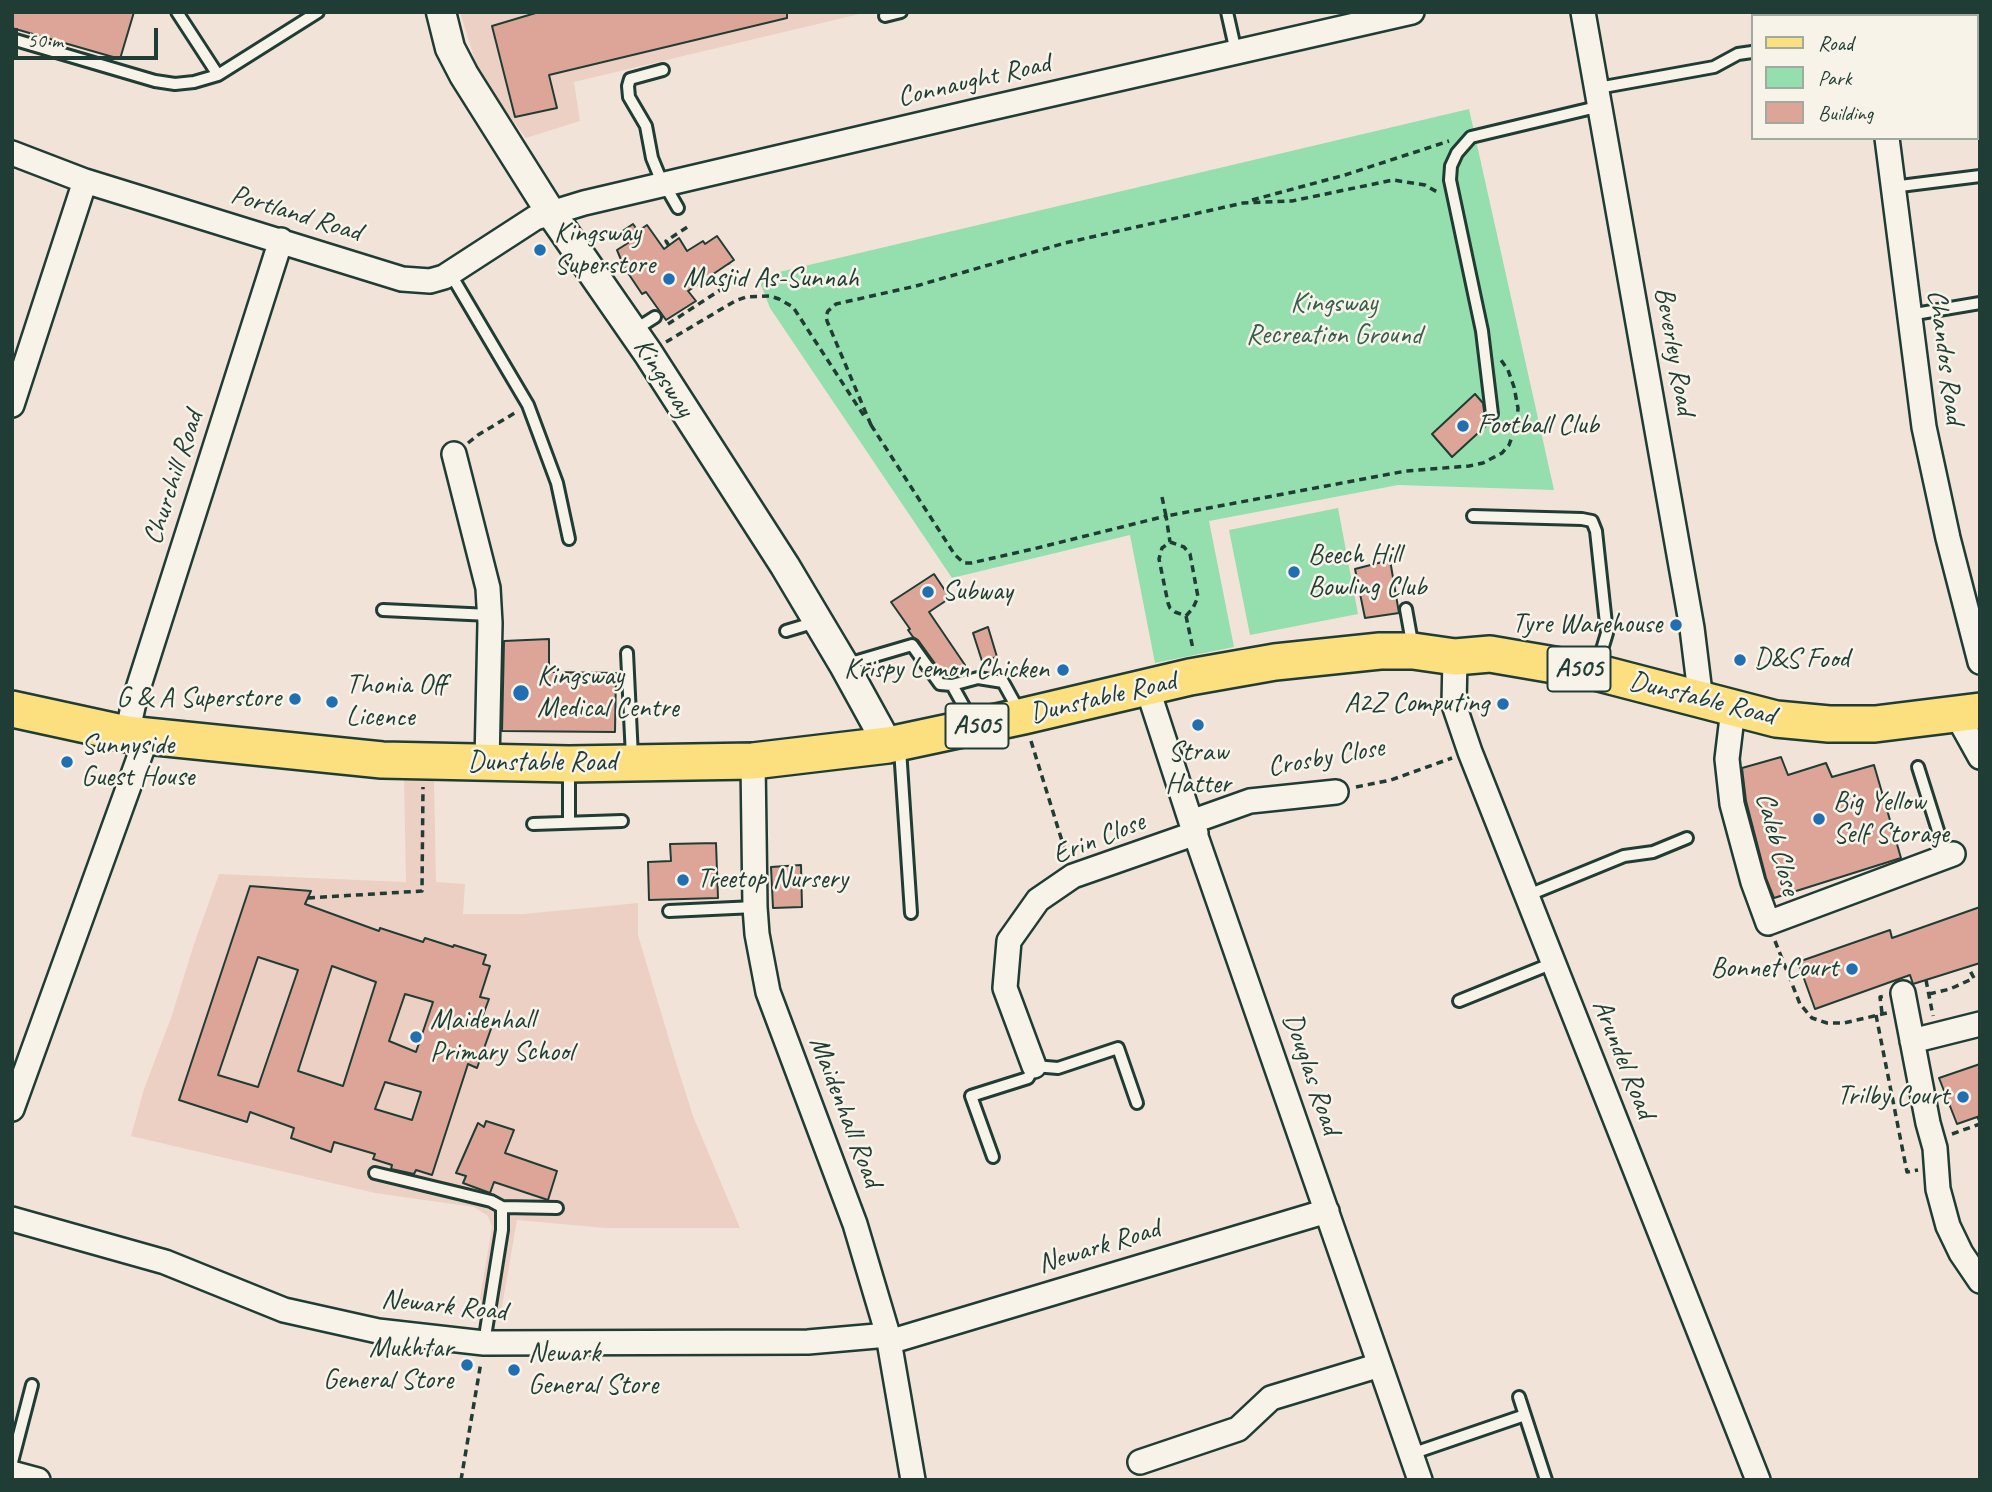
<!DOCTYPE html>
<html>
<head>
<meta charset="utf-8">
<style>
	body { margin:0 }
	#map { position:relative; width:1992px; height:1492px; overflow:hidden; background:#f2e3d8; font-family:Caveat,sans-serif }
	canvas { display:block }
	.frame { position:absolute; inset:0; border:14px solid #1f3d34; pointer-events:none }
	.legend { position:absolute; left:1751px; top:14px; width:228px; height:126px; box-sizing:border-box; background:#f7f3e8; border:2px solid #a1aaa0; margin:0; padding:9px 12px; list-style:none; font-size:21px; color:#1f3d34 }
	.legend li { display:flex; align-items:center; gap:14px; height:35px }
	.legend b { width:35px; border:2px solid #a1aaa0 }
	.scale { position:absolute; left:14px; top:28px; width:144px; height:32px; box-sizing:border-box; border:4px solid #1f3d34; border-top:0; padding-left:9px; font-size:21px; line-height:24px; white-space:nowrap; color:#1f3d34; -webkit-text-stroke:5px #f7f3e8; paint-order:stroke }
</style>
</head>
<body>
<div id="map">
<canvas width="1992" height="1492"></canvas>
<div class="frame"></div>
<ul class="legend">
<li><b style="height:9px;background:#fce080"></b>Road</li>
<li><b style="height:19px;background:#95dead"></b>Park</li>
<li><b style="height:19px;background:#dda597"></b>Building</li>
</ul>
<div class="scale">50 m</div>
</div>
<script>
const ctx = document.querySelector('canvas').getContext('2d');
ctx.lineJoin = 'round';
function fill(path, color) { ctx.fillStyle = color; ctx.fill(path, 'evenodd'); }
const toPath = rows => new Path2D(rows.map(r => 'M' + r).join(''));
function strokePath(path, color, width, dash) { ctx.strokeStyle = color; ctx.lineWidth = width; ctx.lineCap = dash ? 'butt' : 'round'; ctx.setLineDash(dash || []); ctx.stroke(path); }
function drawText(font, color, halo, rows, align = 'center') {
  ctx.font = font + ' Caveat,sans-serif'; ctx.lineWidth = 5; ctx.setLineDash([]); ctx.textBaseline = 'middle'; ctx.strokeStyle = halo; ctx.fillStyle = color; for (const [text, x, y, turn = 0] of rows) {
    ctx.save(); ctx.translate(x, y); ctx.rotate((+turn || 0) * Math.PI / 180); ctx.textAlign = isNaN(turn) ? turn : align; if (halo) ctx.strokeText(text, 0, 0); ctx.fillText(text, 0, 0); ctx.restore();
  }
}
const built = toPath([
	[460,12,868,12,574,82,580,121,526,138,480,77],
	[404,778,434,779,436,882,465,884,463,914,524,914,638,903,638,935,674,1056,693,1116,740,1228,605,1228,517,1220,500,1318,477,1316,492,1227,488,1216,474,1207,375,1193,131,1136,144,1089,171,1018,194,944,219,874,406,882]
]);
const green = toPath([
	[1469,109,1554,490,1398,485,1209,521,1234,647,1155,663,1130,535,952,578,770,308,758,277],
	[1338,508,1358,614,1250,635,1229,530]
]);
const building = toPath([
	[12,12,134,12,120,59,12,28,12,12],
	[539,12,787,12,787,18,549,75,557,108,515,117,492,26,539,12],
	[633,224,638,231,647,225,664,249,679,238,687,251,703,241,705,244,717,236,734,260,688,291,696,301,666,320,646,292,642,294,624,267,617,250,628,243,621,232,633,224],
	[1475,394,1483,403,1485,418,1490,422,1452,457,1432,434,1475,394],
	[1390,560,1399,613,1365,618,1355,569,1390,560],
	[934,574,950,598,929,612,965,665,946,677,944,676,918,640,913,637,908,630,910,629,891,602,934,574],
	[988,627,997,657,982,661,973,633,988,627],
	[549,639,549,672,616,673,615,732,502,731,504,641,549,639],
	[1781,757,1788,775,1826,763,1832,777,1874,765,1901,858,1774,898,1766,878,1746,801,1742,768,1781,757],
	[716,843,718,898,649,900,648,862,671,861,670,844,716,843],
	[801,865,802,907,773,908,771,867,801,865],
	[250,886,311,891,305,904,379,931,380,928,423,942,425,938,453,947,454,945,486,955,483,964,490,966,480,997,489,999,480,1023,492,1026,477,1068,468,1064,432,1175,416,1170,414,1174,391,1169,392,1165,373,1159,375,1154,334,1142,331,1152,291,1138,294,1128,250,1112,247,1122,179,1100,250,886],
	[258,957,298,970,258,1087,218,1075,258,957],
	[332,966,376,982,343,1086,298,1071,332,966],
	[405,994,433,1002,416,1052,389,1041,405,994],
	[385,1082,421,1092,412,1120,375,1109,385,1082],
	[1980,907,1980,963,1913,984,1910,975,1815,1009,1798,962,1890,930,1892,938,1980,907],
	[1980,1064,1980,1116,1957,1124,1939,1078,1980,1064],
	[486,1121,514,1130,505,1153,557,1171,548,1200,494,1182,490,1193,463,1183,466,1176,456,1173,478,1123,484,1127,486,1121]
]);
const path = toPath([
	[1252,200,1345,175,1449,141],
	[669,246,666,241,689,226],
	[668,324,734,281,729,264],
	[666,342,735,301,746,297,770,296,779,299,793,307,866,419],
	[871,425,827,321,826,316,828,311,836,304,916,286,1065,243,1243,203,1292,201,1393,180,1425,185,1439,193],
	[871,425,955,555,964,563,971,563,1033,549,1166,516,1170,542],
	[468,443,478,435,518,411],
	[1162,497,1166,516,1406,471,1469,466,1483,463,1502,453,1509,445,1517,423,1518,408,1514,387,1508,370,1501,360],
	[1186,616,1193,608,1198,597,1190,554,1184,547,1170,542,1162,548,1159,559,1168,603,1170,608,1175,612,1186,616,1193,649],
	[1031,741,1067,857],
	[1356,787,1391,780,1452,758],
	[308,898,422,891,423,787],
	[1775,941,1800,1004,1812,1018,1827,1023,1844,1023,1887,1013],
	[1926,980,1933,1016],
	[1929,994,1950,989,1974,978,1968,967],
	[1882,1013,1880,997,1885,996],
	[1876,1015,1907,1172,1918,1170],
	[1978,1117,1980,1121],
	[1952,1134,1980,1124],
	[461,1480,481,1362]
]);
const service = toPath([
	[177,12,218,75,318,12],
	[1227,12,1236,52],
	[885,16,901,12],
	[12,39,155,81,175,84,194,82,218,75],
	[1976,45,1980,44],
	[663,70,630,79,628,86,629,97,646,126,652,158,659,175,678,208],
	[1598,88,1714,67,1738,54,1752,52],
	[1892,187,1980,176],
	[450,273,528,405,557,483,569,539],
	[1909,315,1980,303],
	[633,331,655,317],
	[1492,414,1482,331,1450,180,1451,166,1457,153,1471,137,1601,106],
	[1473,516,1582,519,1592,521,1596,531,1607,633,1597,666],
	[1406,609,1413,648],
	[383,610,490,615],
	[786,631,816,622],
	[627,653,632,757],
	[844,665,912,645,940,684,952,685,972,721],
	[952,685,978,678,1003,682,1019,711],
	[900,749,911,913],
	[569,767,569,822],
	[1918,767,1946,856],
	[533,824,622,821],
	[1526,896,1624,856,1653,852,1687,838],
	[669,911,755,907],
	[1459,1001,1553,963],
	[993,1157,971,1096,1028,1078,1034,1066,1058,1068,1118,1048,1137,1103],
	[375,1173,491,1201,502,1207,502,1230,484,1343],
	[502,1207,557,1208],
	[1519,1397,1546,1480],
	[1411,1454,1525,1415],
	[12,1462,32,1385]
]);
const minor = toPath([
	[1583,12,1692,628,1701,701],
	[1872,12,1873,16],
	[1887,138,1924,427,1948,538,1980,662],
	[12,153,85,181,402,279,430,281,444,277,535,218,584,203,973,112,1412,12],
	[12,405,85,181],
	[454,454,488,588,490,623,487,763],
	[1455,657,1454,705,1470,752,1758,1480],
	[1147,687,1191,822,1420,1480],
	[1733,709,1727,759,1732,804,1753,882,1768,923,1953,854],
	[1956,714,1980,757],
	[127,734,135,698,281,240],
	[753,761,755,907,757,934,768,992,855,1224,888,1335,913,1480],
	[1191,822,1250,801,1336,792],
	[1903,993,1928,1123,1935,1148,1938,1189,1948,1226,1961,1253,1980,1281],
	[1912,1041,1980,1024],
	[1034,1066,1005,988,1009,941,1038,900,1073,876,1196,833],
	[12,1109,147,736],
	[12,1219,165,1262,284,1310,378,1331,484,1343,808,1342,888,1335],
	[889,1342,1327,1211],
	[1140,1462,1238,1429,1271,1398,1380,1365],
	[12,1473,38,1480]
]);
const tertiary = toPath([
	[441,12,450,48,464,75,551,213,648,353,785,566,844,665,888,745]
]);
const primary = toPath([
	[12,709,127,734,382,760,569,764,753,761,888,745,1024,716,1190,677,1275,662,1380,651,1413,651,1455,657,1490,654,1595,672,1776,719,1829,724,1875,724,1980,711]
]);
const markers = [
	[540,250,7,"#1f6fb2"],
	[669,279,7,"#1f6fb2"],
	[1463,426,7,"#1f6fb2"],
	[1294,572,7,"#1f6fb2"],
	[928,592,7,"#1f6fb2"],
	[1676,625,7,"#1f6fb2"],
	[1740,660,7,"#1f6fb2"],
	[1063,670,7,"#1f6fb2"],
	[521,693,9,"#1f6fb2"],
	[295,699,7,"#1f6fb2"],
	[332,702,7,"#1f6fb2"],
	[1503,704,7,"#1f6fb2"],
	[1198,725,7,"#1f6fb2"],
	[67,762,7,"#1f6fb2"],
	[1819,819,7,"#1f6fb2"],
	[683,880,7,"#1f6fb2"],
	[1852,969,7,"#1f6fb2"],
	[416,1037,7,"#1f6fb2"],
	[1963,1097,7,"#1f6fb2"],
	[467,1365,7,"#1f6fb2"],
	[514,1370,7,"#1f6fb2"]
];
const shields = [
	[1579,669,63],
	[977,726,63]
];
const shieldNames = [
	["A505",1579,669],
	["A505",977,726]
];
const streetNames = [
	["Connaught Road",974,81,-13],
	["Portland Road",296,214,17],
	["Beverley Road",1674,351,80],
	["Chandos Road",1945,357,82],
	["Kingsway",663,378,57],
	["Churchill Road",174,478,-72],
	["Dunstable Road",1103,698,-13],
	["Dunstable Road",1702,699,14],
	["Crosby Close",1326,758,-10],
	["Dunstable Road",542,763],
	["Erin Close",1099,839,-22],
	["Caleb Close",1777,844,75],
	["Arundel Road",1623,1059,68],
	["Douglas Road",1311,1074,71],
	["Maidenhall Road",845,1112,69],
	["Newark Road",1099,1247,-17],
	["Newark Road",444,1306,6]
];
const poiNames = [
	["Kingsway",554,234],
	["Superstore",554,266],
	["Masjid As-Sunnah",683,279],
	["Football Club",1477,426],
	["Beech Hill",1308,556],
	["Bowling Club",1308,588],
	["Subway",942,592],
	["Tyre Warehouse",1662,625,"right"],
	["D&S Food",1754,660],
	["Krispy Lemon Chicken",1049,670,"right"],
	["Kingsway",537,677],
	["Medical Centre",537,709],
	["Thonia Off",346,686],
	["Licence",346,718],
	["G & A Superstore",281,699,"right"],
	["A2Z Computing",1489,704,"right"],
	["Sunnyside",81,746],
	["Guest House",81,778],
	["Straw",1198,753,"center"],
	["Hatter",1198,785,"center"],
	["Big Yellow",1833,803],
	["Self Storage",1833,835],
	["Treetop Nursery",697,880],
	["Bonnet Court",1838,969,"right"],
	["Maidenhall",430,1021],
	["Primary School",430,1053],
	["Trilby Court",1949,1097,"right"],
	["Mukhtar",453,1349,"right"],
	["General Store",453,1381,"right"],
	["Newark",528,1354],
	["General Store",528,1386]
];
const parkNames = [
	["Kingsway",1334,304],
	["Recreation Ground",1334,336]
];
fill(built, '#ecd0c4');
fill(green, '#95dead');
fill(building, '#dda597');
strokePath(building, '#1f3d34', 2);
strokePath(service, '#1f3d34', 16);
strokePath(minor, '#1f3d34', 28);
strokePath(tertiary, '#1f3d34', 33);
strokePath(primary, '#1f3d34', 40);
strokePath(path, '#1f3d34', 3.5, [7, 5]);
strokePath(service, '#f7f3e8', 10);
strokePath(minor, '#f7f3e8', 23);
strokePath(tertiary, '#f7f3e8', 28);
strokePath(primary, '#fce080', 35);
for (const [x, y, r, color] of markers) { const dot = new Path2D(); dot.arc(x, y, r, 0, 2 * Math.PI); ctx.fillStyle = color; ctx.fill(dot); strokePath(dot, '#f7f3e8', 2.5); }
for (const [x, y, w] of shields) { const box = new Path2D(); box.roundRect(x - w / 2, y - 22.5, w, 45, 5); ctx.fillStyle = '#f7f3e8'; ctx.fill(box); strokePath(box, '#1f3d34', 2); }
drawText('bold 26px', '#1f3d34', null, shieldNames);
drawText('28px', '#1f3d34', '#f7f3e8', streetNames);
drawText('28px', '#1f3d34', '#f7f3e8', poiNames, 'left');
drawText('28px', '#375d4c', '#f7f3e8', parkNames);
</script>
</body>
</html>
